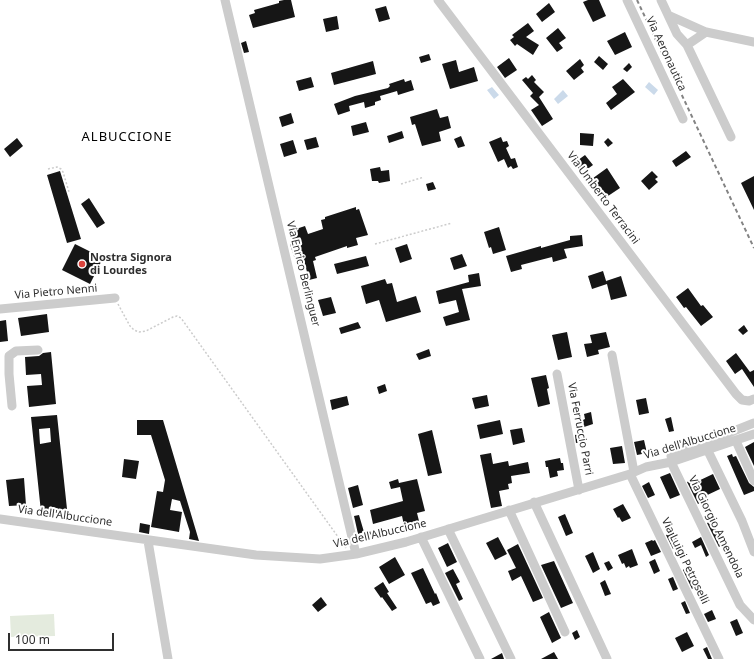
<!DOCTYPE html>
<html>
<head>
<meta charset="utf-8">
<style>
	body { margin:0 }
	#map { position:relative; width:754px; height:659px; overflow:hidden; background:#fff; font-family:"Noto Sans",sans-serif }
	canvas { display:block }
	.scale { position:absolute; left:8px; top:633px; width:106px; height:18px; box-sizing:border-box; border:2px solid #2f2f2f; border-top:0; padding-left:5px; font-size:12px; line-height:14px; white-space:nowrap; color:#2f2f2f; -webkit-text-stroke:3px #fff; paint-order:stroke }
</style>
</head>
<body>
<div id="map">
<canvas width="754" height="659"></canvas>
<div class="scale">100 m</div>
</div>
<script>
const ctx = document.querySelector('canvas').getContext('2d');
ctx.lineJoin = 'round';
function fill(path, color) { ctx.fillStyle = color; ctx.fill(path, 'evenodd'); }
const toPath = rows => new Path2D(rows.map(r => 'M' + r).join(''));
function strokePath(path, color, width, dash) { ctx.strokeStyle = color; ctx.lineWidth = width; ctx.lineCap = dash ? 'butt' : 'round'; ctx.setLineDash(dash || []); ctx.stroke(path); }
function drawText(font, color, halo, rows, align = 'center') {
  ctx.font = font + ' "Noto Sans",sans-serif'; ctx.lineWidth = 4; ctx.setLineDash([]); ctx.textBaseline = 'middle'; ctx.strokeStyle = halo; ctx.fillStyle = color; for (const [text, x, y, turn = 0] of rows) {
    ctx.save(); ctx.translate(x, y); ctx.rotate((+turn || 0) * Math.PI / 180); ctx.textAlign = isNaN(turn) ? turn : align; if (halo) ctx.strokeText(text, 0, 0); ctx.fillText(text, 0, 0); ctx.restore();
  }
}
const green = toPath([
	[54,614,55,636,11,637,10,616]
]);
const water = toPath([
	[649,82,658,90,654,95,645,87],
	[492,87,499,95,494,99,487,90],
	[563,90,568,96,558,104,554,99]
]);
const building = toPath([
	[284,0,291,0,295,17,253,28,249,15,255,13,254,10,279,3,279,1],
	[588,0,599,0,606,16,593,22,583,2],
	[549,3,555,12,542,22,536,14],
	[386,6,390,19,379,22,375,9],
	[337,16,339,29,326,32,323,19],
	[528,23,534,31,526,37,539,45,533,55,517,44,515,46,510,40,514,37,512,35],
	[558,28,566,38,559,43,563,48,557,52,546,38],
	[625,32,632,47,615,55,607,41],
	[246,41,249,52,244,53,241,43],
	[429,54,431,60,421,63,419,57],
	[599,56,608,64,603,70,594,62],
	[509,58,517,70,505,78,497,67],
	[580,59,584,65,581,68,584,72,574,80,566,71],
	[456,60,459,72,474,67,478,81,450,89,442,64],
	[373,61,376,74,334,85,331,73],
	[629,63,632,67,627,72,623,69],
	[532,75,536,80,534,82,544,92,539,97,553,119,542,126,531,110,539,105,530,96,533,93,522,80,526,77,528,79],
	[311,77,314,87,299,91,296,81],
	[404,79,405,82,411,80,414,90,398,95,397,91,380,96,381,100,375,102,375,105,365,108,364,102,349,106,350,111,338,115,334,104,355,96,388,88,390,86,389,84],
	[623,79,635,92,611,110,606,103,617,94,612,87],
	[437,109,440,118,448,116,451,128,439,132,441,141,422,146,415,124,412,125,410,117],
	[291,113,294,123,282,127,279,117],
	[366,122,369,132,353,136,351,126],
	[402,131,404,138,389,143,387,136],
	[580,133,594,134,593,146,580,145],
	[461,136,465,146,458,148,454,139],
	[316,137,319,147,307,150,304,140],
	[501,137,503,142,507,141,509,146,506,148,511,159,515,158,518,167,513,169,511,166,508,168,504,159,498,162,489,142],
	[17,138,23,146,10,157,4,149],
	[608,138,613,143,608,147,604,142],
	[293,140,297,153,284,157,280,144],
	[686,151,691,157,676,167,672,161],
	[585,155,593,165,582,173,574,163],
	[380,167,381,171,389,170,390,181,379,183,378,181,372,181,370,169],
	[607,168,620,188,602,200,589,181],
	[60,171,81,239,67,243,47,175],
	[652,171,658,177,655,179,658,182,649,190,641,181],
	[754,176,754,210,741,183],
	[433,182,436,189,428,191,426,184],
	[89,198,105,223,97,228,81,204],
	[356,207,356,210,359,209,368,235,356,238,358,245,347,248,347,246,315,257,316,260,313,261,317,278,309,280,305,264,297,266,290,244,294,243,290,231,305,226,308,234,323,229,321,220,325,219,325,217],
	[499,227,506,250,493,254,491,247,489,248,484,232],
	[582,235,583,246,564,249,567,258,553,262,552,257,521,265,522,269,511,272,506,256,541,246,541,248,570,240,570,236],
	[75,244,103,258,90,284,62,270],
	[407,244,412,259,400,263,395,248],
	[462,254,467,266,454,270,450,258],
	[366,256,369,266,337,274,334,264],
	[603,271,607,284,606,281,621,276,627,296,611,300,607,284,592,289,588,276],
	[479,273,481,286,462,289,470,320,446,326,443,317,459,312,456,300,439,304,436,291,469,282,468,275],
	[385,279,387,284,392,283,397,302,416,296,421,312,386,322,379,300,366,304,361,286],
	[688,288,701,306,703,305,713,317,701,326,686,307,684,308,676,297],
	[331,297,336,313,323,316,318,300],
	[47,314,49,332,21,336,18,318],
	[6,320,8,341,0,342,0,321],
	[358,322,361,328,341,334,339,328],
	[744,325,748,331,743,335,738,330],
	[567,332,572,357,558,360,552,335],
	[606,332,610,347,598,350,599,354,587,357,584,344,592,343,590,335],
	[429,349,431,356,419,360,416,354],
	[51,352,56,404,29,407,27,386,42,385,41,374,26,375,25,357,39,356,43,353],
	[736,353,750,372,754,370,754,387,742,369,735,374,726,361],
	[546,375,549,388,547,389,550,404,538,407,531,378],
	[385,384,387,391,379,394,377,387],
	[487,395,489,406,475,409,472,398],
	[347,396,349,405,332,410,330,400],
	[646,398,649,413,639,415,636,400],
	[591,412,593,424,584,427,583,420,585,419,584,414],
	[57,415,67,509,41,512,31,417],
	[50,428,51,442,40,444,39,429],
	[671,417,674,431,669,432,665,419],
	[137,420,163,420,199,541,189,539,190,532,180,501,172,499,170,510,182,512,179,532,151,527,157,491,163,492,165,480,151,435,137,435],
	[500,420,503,434,480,439,477,425],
	[522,428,525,442,513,445,510,430],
	[432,430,442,473,428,476,418,434],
	[583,433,586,441,576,443,575,435],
	[644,440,647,453,637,455,634,442],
	[754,442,754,466,745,447],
	[622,446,625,463,613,464,610,448],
	[491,453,493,464,508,461,509,466,528,462,530,473,511,476,512,483,508,484,509,489,499,491,502,506,491,508,480,455],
	[732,454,733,457,736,456,749,483,754,487,754,491,744,495,727,456],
	[560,458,561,463,563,463,564,470,557,471,558,476,550,478,548,467,546,467,545,461],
	[124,459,139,461,136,479,122,477],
	[670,473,680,495,670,499,660,477],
	[713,474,720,489,701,498,703,502,698,504,687,482,692,480,694,483],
	[24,478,26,505,9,506,6,480],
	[398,479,399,483,417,479,425,511,417,513,419,521,404,525,402,516,373,524,370,510,403,501,400,487,391,489,389,482],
	[649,482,655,495,648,498,642,486],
	[358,485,363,505,353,508,348,488],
	[623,504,631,518,622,522,619,517,618,518,613,509],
	[565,514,573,533,566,536,558,517],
	[359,515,364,532,358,534,354,516],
	[712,521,723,545,719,547,707,523],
	[140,523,150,525,149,534,139,532],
	[673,531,680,546,673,549,666,535],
	[498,537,507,554,495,560,486,543],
	[701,537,709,555,706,557,701,545,695,548,692,542],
	[652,540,653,541,655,540,661,552,651,556,645,543],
	[448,543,457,562,447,567,438,548],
	[518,544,543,598,533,602,521,576,512,581,508,571,516,568,507,550],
	[632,549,638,565,630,568,629,566,626,568,624,563,622,564,618,555],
	[593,552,600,569,593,573,585,556],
	[395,557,405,575,389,584,379,567],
	[655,559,660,571,654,574,649,562],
	[554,561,573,603,561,608,541,565],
	[609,561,613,568,608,571,604,563],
	[423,568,435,594,436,593,440,603,433,606,431,602,426,604,411,573],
	[453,569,460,582,456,584,463,599,459,601,445,573],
	[684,569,687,575,693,572,699,586,692,589,683,570],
	[673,577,678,589,673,591,668,579],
	[605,580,611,594,605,596,600,583],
	[383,582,389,592,387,593,397,608,392,611,382,597,381,598,374,588],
	[321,597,327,605,318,612,312,605],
	[685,601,690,613,686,614,681,603],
	[712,610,716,619,708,622,704,614],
	[549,612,561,638,552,643,540,617],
	[737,619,743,633,736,636,730,622],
	[577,630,580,637,575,640,572,633],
	[687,632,694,646,682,652,675,638],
	[707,647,712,659,708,659,703,649],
	[554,652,558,659,541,659],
	[502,653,504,659,491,659]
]);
const path = toPath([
	[48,169,57,167,61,169,63,172,69,192],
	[401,184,424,177],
	[375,244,452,223],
	[118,304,130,326,134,330,139,332,146,331,173,317,177,316,181,318,346,548]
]);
const minor = toPath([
	[225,0,356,554],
	[438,0,736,394,742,400,749,401,754,399],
	[627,0,683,119],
	[661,0,677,34,687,45,731,137],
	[668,15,706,32,754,42],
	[687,45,706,32],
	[0,309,115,298],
	[612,355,634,472],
	[557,374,579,490],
	[12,406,9,374,9,356,16,351,38,350],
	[736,441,754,481],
	[708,451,742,521,754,552],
	[671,456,754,423],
	[671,462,740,605,754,620],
	[630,474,719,659],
	[534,502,607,659],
	[509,510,565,632],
	[0,519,256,555,320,559,356,554,406,542,630,474,646,467,671,462,754,434],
	[448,529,511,659],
	[421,537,480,659],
	[148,541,168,659]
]);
const rail = toPath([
	[637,0,754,248]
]);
const markers = [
	[82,264,4,"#db443d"]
];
const streetNames = [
	["Via Aeronautica",666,54,65],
	["Via Umberto Terracini",603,198,53],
	["Via Enrico Berlinguer",303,274,76],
	["Via Pietro Nenni",56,292,-5],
	["Via Ferruccio Parri",580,429,79],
	["Via dell'Albuccione",690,442,-17],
	["Via dell'Albuccione",65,516,8],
	["Via Giorgio Amendola",716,527,64],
	["Via dell'Albuccione",380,534,-13],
	["Via Luigi Petroselli",685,561,64]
];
const poiNames = [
	["Nostra Signora",90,258],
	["di Lourdes",90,271]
];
const quarterNames = [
	["ALBUCCIONE",127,137]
];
fill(green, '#e4ebde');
fill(water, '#cbdaea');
fill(building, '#161616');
strokePath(path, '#ccc', 1.5, [2, 2]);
strokePath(minor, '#ccc', 9);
strokePath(rail, '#848484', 2, [4, 3]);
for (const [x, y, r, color] of markers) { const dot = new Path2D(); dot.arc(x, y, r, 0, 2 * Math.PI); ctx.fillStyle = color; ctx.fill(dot); strokePath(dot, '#fff', 1.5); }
drawText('11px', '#2f2f2f', '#fff', streetNames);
drawText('bold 11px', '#2f2f2f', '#fff', poiNames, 'left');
ctx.letterSpacing = '1px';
drawText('13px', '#000', '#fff', quarterNames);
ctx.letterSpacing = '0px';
</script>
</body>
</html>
